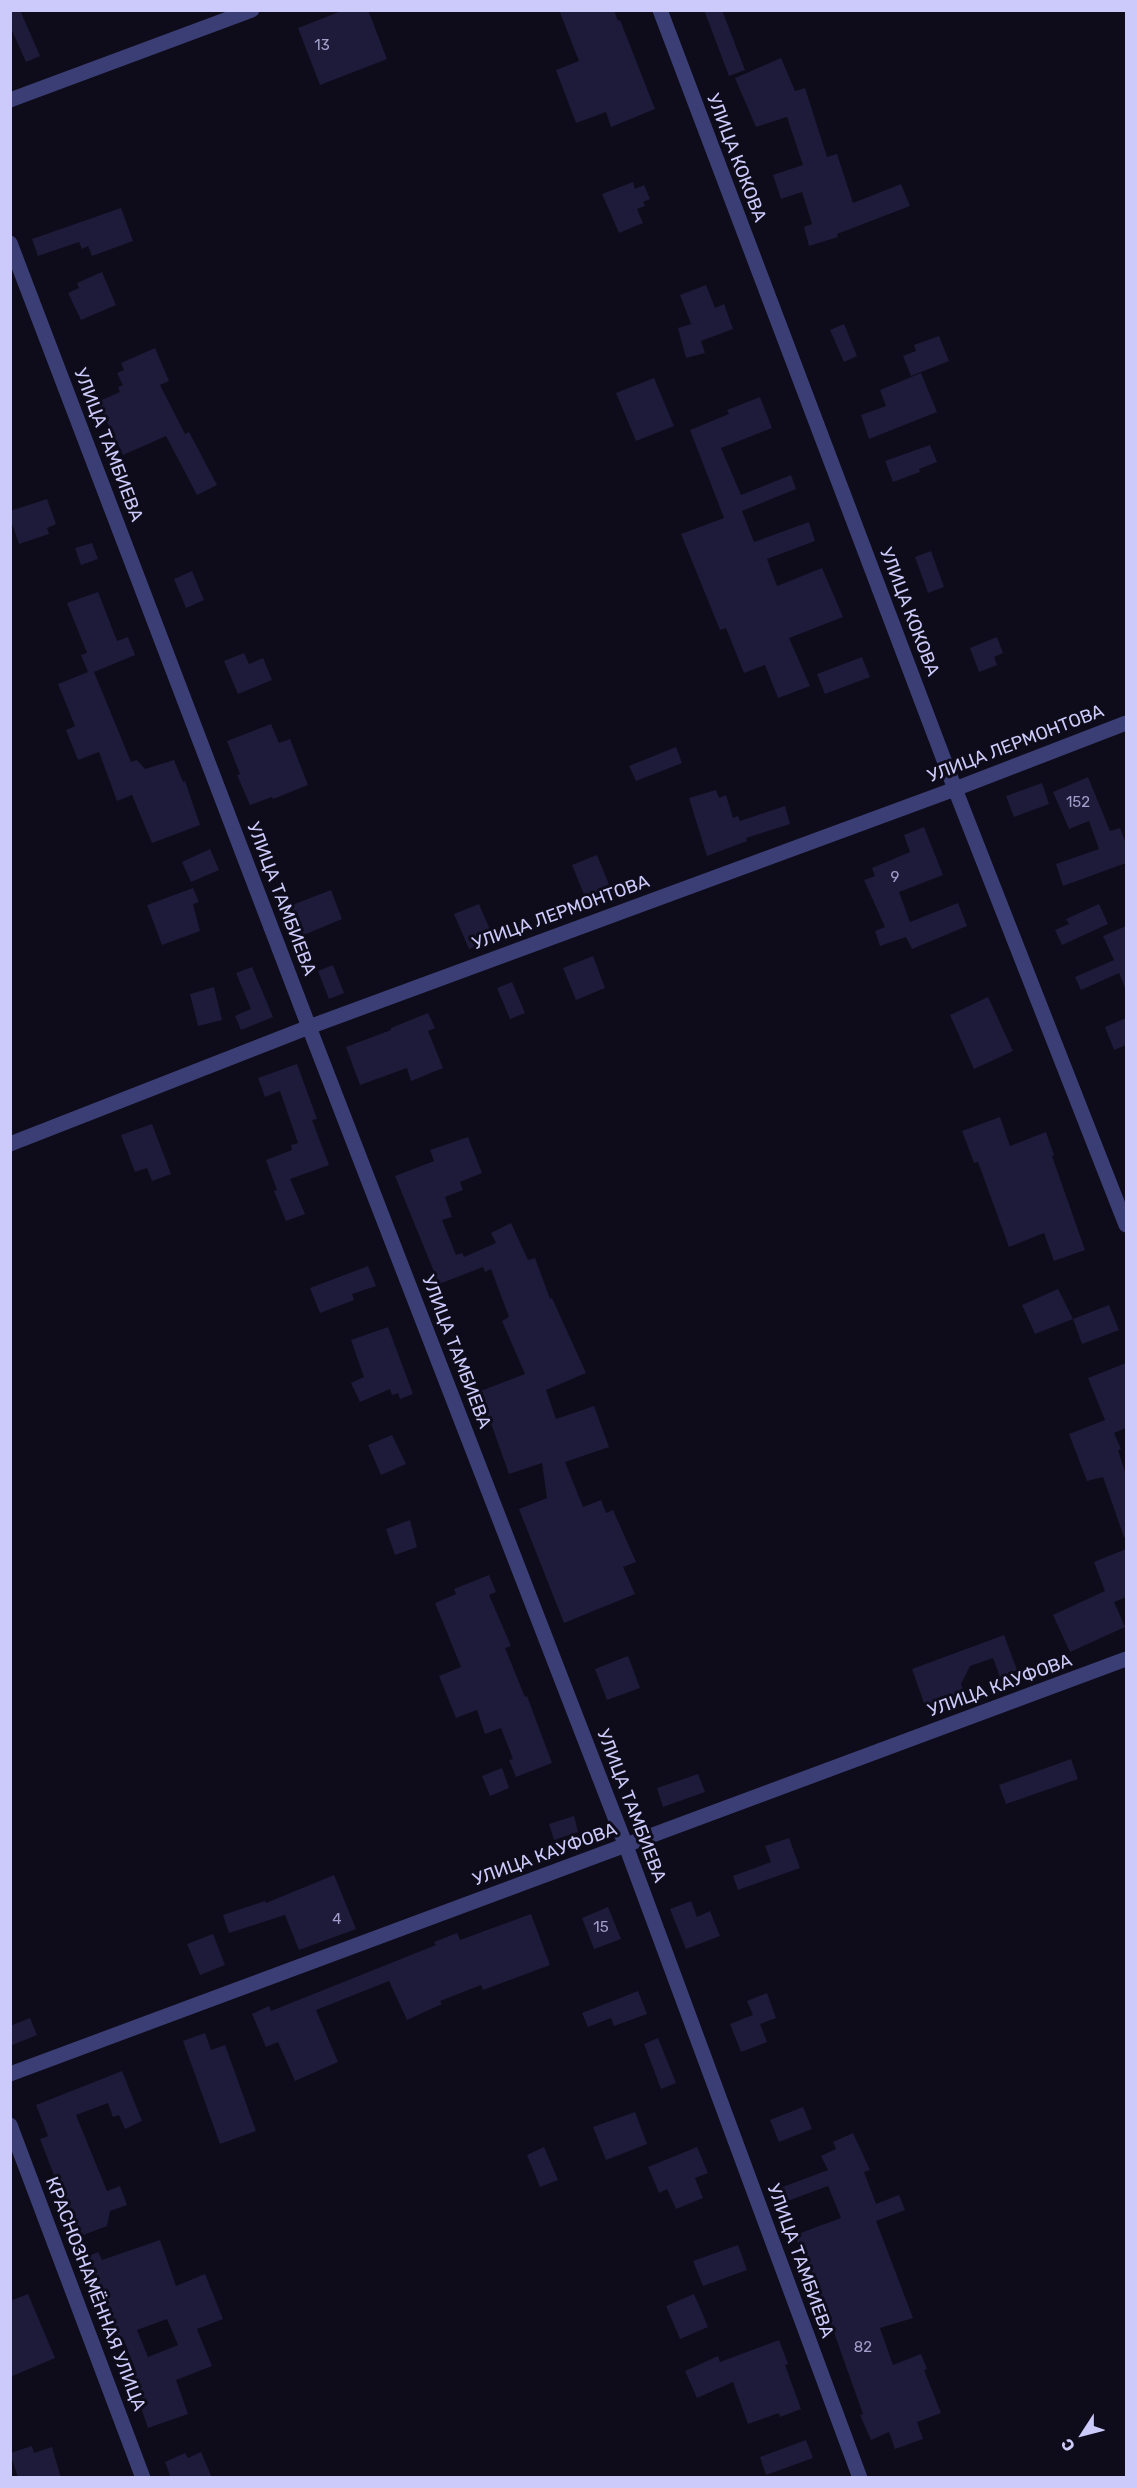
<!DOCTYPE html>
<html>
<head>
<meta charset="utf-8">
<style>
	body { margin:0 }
	#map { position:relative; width:1137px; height:2488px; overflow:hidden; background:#0e0c1a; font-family:Rubik,sans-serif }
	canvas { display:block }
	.frame { position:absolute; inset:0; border:12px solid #cccafa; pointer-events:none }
	.north { position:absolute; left:1053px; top:2404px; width:60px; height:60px; -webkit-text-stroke:4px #0e0c1a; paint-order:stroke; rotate:234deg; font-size:16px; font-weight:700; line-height:24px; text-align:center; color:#cccafa }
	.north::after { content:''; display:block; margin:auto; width:21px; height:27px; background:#cccafa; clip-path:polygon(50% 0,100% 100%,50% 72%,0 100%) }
</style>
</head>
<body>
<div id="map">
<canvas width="1137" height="2488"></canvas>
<div class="frame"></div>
<div class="north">С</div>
</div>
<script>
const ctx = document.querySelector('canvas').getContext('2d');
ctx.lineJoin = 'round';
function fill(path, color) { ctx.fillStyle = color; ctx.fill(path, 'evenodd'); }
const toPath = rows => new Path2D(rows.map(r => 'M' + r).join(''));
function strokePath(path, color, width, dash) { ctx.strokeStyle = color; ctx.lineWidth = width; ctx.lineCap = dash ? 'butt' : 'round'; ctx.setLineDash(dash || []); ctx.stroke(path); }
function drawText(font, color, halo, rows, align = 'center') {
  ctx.font = font + ' Rubik,sans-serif'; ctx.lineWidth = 6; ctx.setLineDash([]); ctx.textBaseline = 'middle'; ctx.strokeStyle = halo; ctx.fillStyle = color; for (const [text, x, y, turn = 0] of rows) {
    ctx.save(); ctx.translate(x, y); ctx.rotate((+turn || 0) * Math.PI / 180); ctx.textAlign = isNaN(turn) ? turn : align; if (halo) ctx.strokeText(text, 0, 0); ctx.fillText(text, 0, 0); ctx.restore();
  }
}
const building = toPath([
	[10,10,20,10,40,56,26,62,10,26],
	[344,10,368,10,387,59,320,85,298,28],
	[559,10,614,10,618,21,620,20,655,109,611,127,606,112,576,123,556,70,579,61],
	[704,10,722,10,745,70,729,76],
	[781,58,795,91,805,88,827,157,837,154,853,203,901,184,910,206,837,234,838,237,809,246,804,227,812,224,802,192,781,199,773,175,803,165,787,117,756,127,735,78],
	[633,182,635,189,644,185,650,199,643,202,645,206,637,209,643,223,619,233,602,194],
	[121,208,133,241,92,256,88,246,82,249,79,242,38,256,32,239],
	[102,272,116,305,81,320,68,293,79,288,77,283],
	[706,285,715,308,724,304,733,329,701,341,705,353,686,358,678,328,691,324,680,295],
	[844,324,857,356,844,362,830,330],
	[939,336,949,361,911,376,903,356,916,351,914,345],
	[155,348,169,381,160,385,185,434,189,432,217,485,197,495,166,436,123,455,97,402,120,392,118,387,123,385,117,373,124,370,121,363],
	[921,373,937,412,869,439,861,415,886,406,880,390],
	[654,378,674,426,636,441,616,393],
	[760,397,772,428,721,448,741,495,791,475,796,489,742,511,754,542,809,522,815,541,767,559,777,586,822,568,843,617,789,638,810,686,778,698,765,665,744,673,726,628,720,630,681,534,724,518,690,430,729,414,727,410],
	[930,445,937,462,919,469,920,472,893,482,885,461],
	[47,499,56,524,47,528,49,534,19,544,10,518,10,511],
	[92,543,98,559,81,565,75,548],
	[931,551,944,587,928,593,915,557],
	[192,571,204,600,186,608,174,579],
	[98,592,117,641,128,637,135,655,94,672,131,762,137,760,145,769,174,760,183,782,185,781,200,825,152,843,132,795,117,801,99,752,78,760,66,730,75,726,58,684,88,672,81,655,87,653,67,603],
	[997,637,1003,653,994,657,997,665,979,672,970,648],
	[244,653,249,664,263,658,272,680,238,694,224,661],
	[862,657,870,677,825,694,817,674],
	[271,724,279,743,290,739,308,785,273,799,272,797,250,805,237,775,240,774,227,741],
	[676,747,682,763,636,781,629,766],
	[1088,777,1110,831,1120,828,1126,844,1126,863,1063,886,1056,864,1099,849,1089,821,1069,829,1053,792],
	[1042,783,1049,804,1014,817,1006,796],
	[716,790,719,798,726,795,733,818,738,816,740,821,785,806,790,824,746,838,747,841,707,856,689,798],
	[924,827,943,875,899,892,910,922,958,903,967,926,912,949,906,937,880,946,875,931,885,927,864,880,875,876,872,868,910,852,904,835],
	[210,849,219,870,191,882,182,862],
	[597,855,612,892,587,902,572,865],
	[193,888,199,902,193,904,200,931,162,945,147,905],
	[331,890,342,919,299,937,287,907],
	[479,904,494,939,469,949,454,914],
	[1099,904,1108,924,1062,945,1055,930,1069,924,1066,919],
	[1126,926,1126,990,1119,973,1081,990,1075,977,1114,960,1103,936],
	[593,956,605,988,576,1000,563,968],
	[333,965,344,993,329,999,318,971],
	[252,967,273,1017,241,1030,235,1016,251,1009,236,973],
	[512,982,525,1013,510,1019,497,988],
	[214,987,222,1020,198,1026,190,994],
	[988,997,1013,1051,974,1069,950,1015],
	[428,1013,435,1028,428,1031,443,1068,411,1081,407,1068,360,1085,346,1047,391,1030,391,1028],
	[1126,1018,1126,1045,1114,1050,1105,1027],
	[297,1064,317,1119,312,1120,329,1165,290,1179,305,1214,286,1221,274,1191,277,1190,266,1160,292,1150,291,1145,298,1143,280,1091,265,1097,258,1078],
	[1000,1117,1010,1146,1046,1132,1054,1155,1052,1156,1085,1250,1054,1261,1044,1233,1009,1247,978,1162,974,1163,962,1131],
	[152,1124,171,1174,152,1181,147,1168,135,1172,121,1135],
	[468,1137,482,1173,460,1182,463,1190,445,1197,452,1217,442,1220,456,1255,462,1253,464,1257,496,1243,491,1233,511,1223,528,1260,535,1258,550,1299,552,1298,586,1373,546,1390,556,1419,594,1406,609,1447,565,1462,583,1507,601,1500,606,1513,613,1510,636,1562,623,1567,635,1594,564,1623,519,1509,547,1498,542,1463,509,1474,492,1426,478,1392,525,1374,502,1321,509,1317,491,1269,485,1272,483,1267,439,1284,395,1176,434,1161,430,1150],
	[368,1266,376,1286,352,1294,354,1300,320,1313,310,1288],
	[1058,1289,1073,1319,1035,1334,1022,1305],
	[1109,1305,1119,1330,1082,1344,1073,1319],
	[388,1327,413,1394,400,1399,398,1393,392,1395,390,1389,360,1402,351,1383,364,1377,351,1340],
	[1126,1363,1126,1428,1114,1433,1121,1449,1118,1450,1126,1475,1126,1537,1124,1537,1103,1477,1087,1481,1069,1434,1105,1420,1088,1378],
	[392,1435,406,1464,381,1475,368,1445],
	[410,1520,417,1547,395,1555,386,1529],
	[1126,1549,1126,1597,1114,1602,1125,1627,1070,1652,1053,1615,1105,1591,1094,1562],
	[489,1575,496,1592,489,1595,511,1646,505,1648,525,1697,527,1696,552,1763,516,1777,509,1760,513,1759,501,1728,485,1734,477,1710,456,1718,439,1676,461,1667,435,1603,456,1594,454,1589],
	[1004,1635,1017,1670,1000,1677,993,1658,970,1666,961,1684,964,1692,925,1706,912,1669],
	[628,1656,640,1688,607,1700,595,1669],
	[1071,1759,1078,1779,1006,1804,999,1785],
	[502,1768,509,1788,490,1796,482,1776],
	[698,1774,705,1792,663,1807,657,1788],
	[574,1816,578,1832,554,1840,549,1824],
	[789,1838,800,1868,738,1890,733,1876,771,1862,765,1846],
	[334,1875,356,1929,299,1950,285,1915,229,1933,223,1915,265,1901,266,1903],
	[691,1901,697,1917,710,1911,720,1936,686,1949,670,1909],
	[608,1907,621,1939,594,1949,582,1918],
	[531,1914,550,1965,483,1990,481,1985,440,2001,442,2004,407,2020,389,1981,316,2010,338,2062,295,2081,278,2042,266,2047,252,2014,269,2006,271,2011,436,1945,434,1942,457,1933,460,1940],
	[213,1934,225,1965,200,1975,187,1944],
	[638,1991,647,2014,614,2026,611,2018,588,2027,582,2013],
	[767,1993,776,2018,760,2024,767,2042,741,2052,730,2024,753,2015,747,2001],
	[30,2018,37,2035,10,2046,10,2026],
	[205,2033,211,2050,225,2045,256,2131,220,2144,183,2041],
	[658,2038,676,2083,661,2089,644,2044],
	[122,2071,142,2121,125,2129,119,2115,113,2117,108,2103,76,2115,107,2191,120,2186,127,2205,110,2211,107,2226,78,2237,40,2139,48,2136,36,2105],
	[803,2107,812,2129,779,2142,770,2120],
	[635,2112,647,2144,606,2160,593,2127],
	[853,2133,870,2170,864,2172,876,2204,899,2195,905,2210,876,2221,913,2318,880,2328,893,2365,921,2354,927,2369,924,2370,941,2413,917,2422,923,2439,895,2449,889,2432,871,2440,860,2415,863,2414,821,2296,804,2250,801,2251,795,2235,841,2218,828,2186,785,2202,780,2188,828,2170,821,2156,836,2149,833,2142],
	[544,2147,558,2180,540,2187,527,2155],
	[697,2147,708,2173,695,2178,703,2198,676,2209,667,2189,659,2193,648,2167],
	[160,2240,176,2286,205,2274,223,2319,197,2329,212,2366,176,2380,188,2414,148,2428,137,2396,132,2397,123,2376,136,2371,123,2338,114,2342,80,2260,98,2252,102,2260],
	[167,2319,178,2345,148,2357,137,2330],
	[738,2245,747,2270,703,2286,693,2261],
	[28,2294,55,2358,10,2377,10,2301],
	[694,2294,708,2327,680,2339,666,2306],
	[779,2340,788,2364,785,2365,801,2409,780,2417,779,2413,748,2424,733,2382,697,2398,685,2371,718,2356,720,2362],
	[806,2440,813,2458,766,2475,760,2457],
	[32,2446,34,2453,52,2447,61,2478,18,2478,10,2453],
	[201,2452,212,2478,171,2478,165,2462,185,2453,188,2458]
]);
const minor = toPath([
	[660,10,955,789,1126,1225],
	[10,100,252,10],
	[10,243,309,1027,626,1846,860,2478],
	[10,1144,309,1027,955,789,1126,723],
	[10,2074,1126,1659],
	[10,2125,143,2478]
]);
const numberNames = [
	["13",322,46],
	["152",1078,803],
	["9",895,878],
	["4",337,1920],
	["15",601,1928],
	["82",863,2348]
];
const streetNames = [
	["УЛИЦА КОКОВА",736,158,69],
	["УЛИЦА ТАМБИЕВА",108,445,69],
	["УЛИЦА КОКОВА",909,612,69],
	["УЛИЦА ЛЕРМОНТОВА",1016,744,-21],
	["УЛИЦА ТАМБИЕВА",281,899,69],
	["УЛИЦА ЛЕРМОНТОВА",561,913,-20],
	["УЛИЦА ТАМБИЕВА",456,1352,69],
	["УЛИЦА КАУФОВА",1000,1686,-20],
	["УЛИЦА ТАМБИЕВА",631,1806,69],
	["УЛИЦА КАУФОВА",545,1855,-20],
	["УЛИЦА ТАМБИЕВА",800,2261,70],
	["КРАСНОЗНАМЁННАЯ УЛИЦА",95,2294,69]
];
fill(building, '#1e1a39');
strokePath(minor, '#3b3e75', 15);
drawText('15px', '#a09eca', null, numberNames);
drawText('18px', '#cccafa', '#0e0c1a', streetNames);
</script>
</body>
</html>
